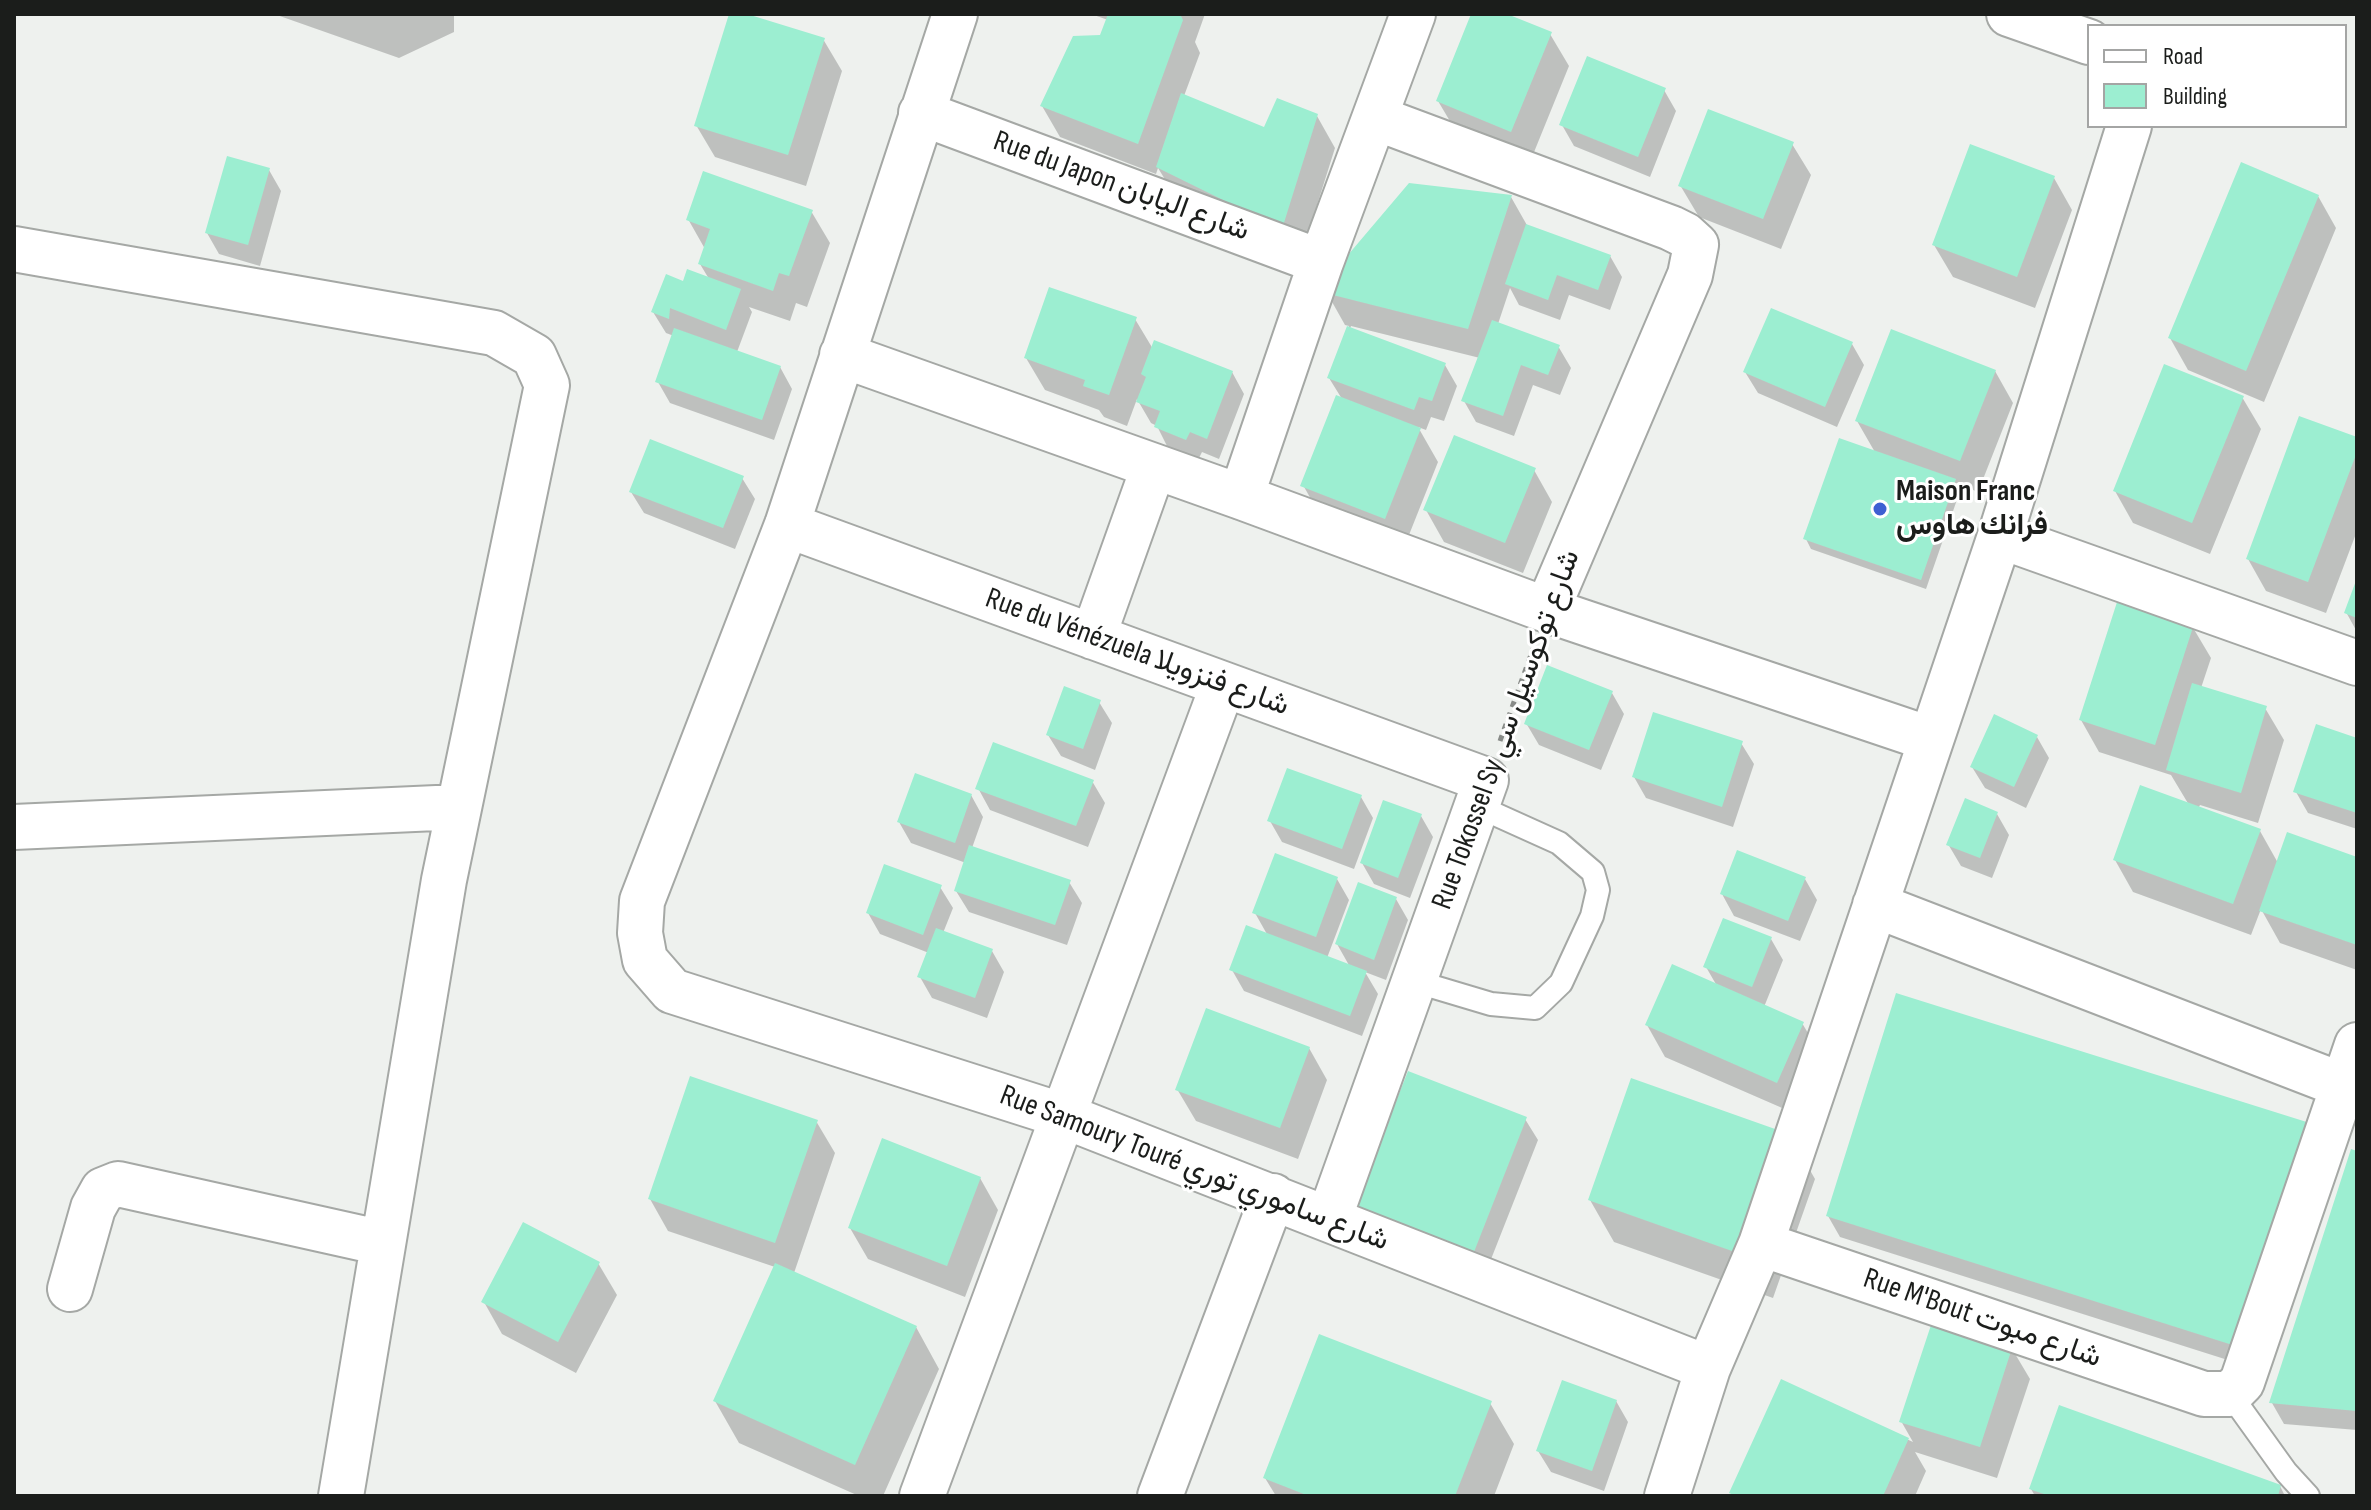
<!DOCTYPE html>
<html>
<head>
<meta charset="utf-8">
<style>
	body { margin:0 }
	#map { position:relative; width:2371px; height:1510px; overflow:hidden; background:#eef1ee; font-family:"Sofia Sans Condensed",sans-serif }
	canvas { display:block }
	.frame { position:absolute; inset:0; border:16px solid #1b1d1b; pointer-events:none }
	.legend { position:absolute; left:2087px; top:24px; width:260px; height:104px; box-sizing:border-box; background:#fff; border:2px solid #a4a5a4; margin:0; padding:10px 14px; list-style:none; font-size:24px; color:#1b1d1b }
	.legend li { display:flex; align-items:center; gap:16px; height:40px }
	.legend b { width:40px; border:2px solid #a4a5a4 }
</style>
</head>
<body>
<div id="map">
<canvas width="2371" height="1510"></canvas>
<div class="frame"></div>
<ul class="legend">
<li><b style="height:10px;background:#fff"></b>Road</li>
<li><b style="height:22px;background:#9ceed1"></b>Building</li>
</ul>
</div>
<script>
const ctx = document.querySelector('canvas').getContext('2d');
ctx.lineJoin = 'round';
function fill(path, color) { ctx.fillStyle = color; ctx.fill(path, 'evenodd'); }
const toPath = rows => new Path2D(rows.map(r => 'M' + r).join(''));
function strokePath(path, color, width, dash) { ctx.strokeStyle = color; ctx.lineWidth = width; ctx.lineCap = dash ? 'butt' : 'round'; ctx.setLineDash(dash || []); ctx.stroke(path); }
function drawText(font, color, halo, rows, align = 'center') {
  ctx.font = font + ' "Sofia Sans Condensed",Vazirmatn,sans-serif'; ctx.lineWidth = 6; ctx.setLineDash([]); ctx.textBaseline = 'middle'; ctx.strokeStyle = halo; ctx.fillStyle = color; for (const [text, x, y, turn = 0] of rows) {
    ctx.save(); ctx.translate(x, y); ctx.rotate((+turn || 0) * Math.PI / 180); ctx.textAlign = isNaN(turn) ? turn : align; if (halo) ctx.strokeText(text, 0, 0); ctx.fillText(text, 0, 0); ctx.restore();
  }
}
const shadow = toPath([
	[274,14,454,14,454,32,399,58],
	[731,14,740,14,823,39,842,71,806,186,715,157,696,125],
	[1091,14,1205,14,1195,42,1200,53,1184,96,1265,130,1317,116,1335,148,1300,259,1177,199,1158,168,1156,174,1060,137,1042,106,1101,37,1108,20],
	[1473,14,1502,14,1550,34,1569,66,1530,162,1457,133,1438,101],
	[1664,90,1676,111,1650,177,1574,146,1562,125],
	[1792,144,1811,175,1781,249,1699,217,1680,185],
	[269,170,281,191,260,266,219,254,207,233],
	[2054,178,2072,210,2035,308,1953,277,1934,245],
	[2318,196,2336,228,2264,402,2188,370,2170,338],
	[1511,197,1528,227,1610,256,1622,277,1610,310,1569,295,1560,320,1519,305,1510,288,1498,324,1558,346,1571,368,1560,395,1533,385,1514,436,1476,422,1464,401,1480,358,1351,326,1350,329,1445,365,1457,386,1444,421,1431,417,1426,430,1418,427,1438,462,1403,550,1321,517,1303,485,1342,399,1329,378,1349,326,1345,325,1327,293],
	[811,211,830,243,807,307,796,303,790,321,749,307,752,312,737,352,780,367,792,389,774,440,670,403,658,382,674,336,666,333,653,312,684,284,709,279,700,264,705,249,688,219],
	[1135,319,1153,349,1232,372,1244,394,1219,459,1202,452,1198,460,1168,448,1157,426,1151,423,1137,399,1127,426,1104,417,1099,410,1045,390,1026,358],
	[1852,344,1864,365,1837,427,1758,393,1745,372],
	[1995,371,2013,403,1978,492,1956,483,1960,491,1926,589,1811,549,1806,539,1876,454,1857,421],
	[2242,397,2261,429,2210,554,2133,523,2115,491],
	[2357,440,2357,531,2326,613,2266,591,2248,559],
	[1534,470,1552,502,1523,573,1444,542,1426,510],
	[742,478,755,499,735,549,644,513,631,492],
	[2357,582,2357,632,2346,612],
	[2192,626,2211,658,2201,688,2265,708,2284,740,2258,823,2200,805,2198,809,2260,831,2278,863,2357,859,2357,970,2280,943,2261,909,2251,935,2133,892,2115,860,2189,805,2171,775,2099,752,2081,720],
	[1612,693,1624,714,1601,770,1539,745,1526,723],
	[1099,702,1112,723,1095,770,1061,756,1048,735],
	[2037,737,2049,758,2026,808,1985,788,1972,767],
	[2357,740,2357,829,2308,813,2296,792],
	[1741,743,1754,764,1733,827,1646,798,1634,777],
	[1092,781,1105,803,1088,847,990,810,978,788],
	[971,795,983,817,972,848,1069,882,1082,903,1067,945,969,912,956,891,966,863,911,843,899,822],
	[1361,797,1373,818,1354,869,1282,842,1270,821],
	[1997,814,2009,835,1992,878,1961,866,1948,844],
	[1421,816,1433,837,1410,898,1374,884,1362,863],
	[1337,879,1349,900,1327,958,1350,967,1337,944,1396,899,1408,920,1386,980,1365,972,1378,994,1362,1036,1244,991,1232,970,1268,936,1255,913],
	[1805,879,1817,900,1800,941,1734,916,1722,894],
	[940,887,953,908,943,933,992,951,1004,972,987,1018,932,998,920,977,929,953,880,934,868,913],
	[1771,939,1783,960,1764,1007,1802,1023,1821,1055,1796,1114,1665,1057,1647,1025,1717,986,1706,967],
	[1309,1048,1327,1080,1298,1159,1196,1121,1177,1089],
	[1525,1119,1538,1140,1484,1277,1368,1231],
	[816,1121,835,1153,794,1273,916,1327,939,1369,883,1496,859,1496,739,1443,715,1401,775,1267,668,1231,650,1199],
	[2311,1126,2253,1368,1840,1237,1828,1216],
	[1791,1137,1815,1179,1773,1298,1614,1242,1590,1200],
	[2357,1153,2357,1430,2284,1424,2272,1403],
	[980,1178,998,1210,965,1297,868,1259,850,1228],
	[598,1263,617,1295,576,1373,502,1334,484,1302],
	[2011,1347,2030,1379,1997,1478,1915,1452,1926,1471,1915,1496,1733,1496,1732,1493,1782,1382,1913,1442,1901,1421],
	[1616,1401,1628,1422,1604,1491,1551,1472,1538,1451],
	[1490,1403,1514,1444,1494,1496,1276,1496,1265,1478],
	[2280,1486,2285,1496,2035,1496,2031,1489]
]);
const building = toPath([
	[729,14,747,14,825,38,788,155,694,126],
	[1108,14,1180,14,1183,20,1138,144,1040,106,1073,36,1100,35],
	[1471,14,1507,14,1552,32,1511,132,1436,101],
	[1587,56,1666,88,1638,157,1559,125],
	[1181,93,1264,127,1277,98,1318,114,1282,229,1156,167],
	[1708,109,1794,142,1763,219,1678,186],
	[1970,144,2055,176,2017,277,1932,245],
	[227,156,270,168,248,245,205,233],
	[2241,162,2319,195,2246,371,2168,338],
	[703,171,813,210,789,276,779,273,773,291,698,264,710,229,686,220],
	[1409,183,1512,195,1468,329,1325,293,1342,262],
	[1526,224,1611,255,1598,290,1557,275,1548,300,1505,284],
	[687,269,741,289,726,330,670,308,669,319,651,312,666,274,683,281],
	[1049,287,1137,317,1109,395,1083,386,1085,380,1024,358],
	[1771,308,1853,342,1825,407,1743,372],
	[1492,320,1560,345,1548,375,1521,365,1503,416,1461,401],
	[1347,326,1446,363,1432,401,1419,397,1414,410,1327,378],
	[674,328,781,366,762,420,655,382],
	[1891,329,1996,370,1960,461,1855,421],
	[1154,340,1233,371,1207,439,1190,432,1186,440,1154,427,1160,411,1136,402,1146,377,1141,374],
	[2164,364,2244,396,2192,523,2113,491],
	[1336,395,1421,428,1385,519,1300,486],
	[2299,416,2357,437,2357,452,2308,582,2246,559],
	[1454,435,1536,468,1505,543,1423,510],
	[1839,438,1956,479,1921,580,1803,539],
	[650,439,744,476,723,528,629,492],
	[2357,578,2357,618,2344,613],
	[2118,599,2194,624,2155,745,2079,720],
	[1547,665,1613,691,1589,750,1524,724],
	[2192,683,2267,706,2241,793,2166,770],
	[1064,686,1101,700,1083,749,1046,735],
	[1653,712,1743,741,1722,807,1632,777],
	[1994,714,2038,735,2014,787,1970,767],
	[2316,724,2357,738,2357,813,2293,792],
	[993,742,1094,780,1076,826,975,789],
	[1287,768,1362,795,1342,849,1267,821],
	[915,773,972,794,955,843,897,822],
	[2140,785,2261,829,2233,904,2113,860],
	[1965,798,1998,812,1980,858,1946,845],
	[1383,800,1422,814,1398,878,1360,863],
	[2287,832,2357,857,2357,945,2259,911],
	[969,845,1071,880,1055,925,954,891],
	[1737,850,1806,877,1788,921,1720,894],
	[1275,853,1338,877,1316,937,1252,913],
	[884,864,942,885,923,935,866,913],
	[1358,882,1397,897,1374,960,1335,944],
	[1723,918,1772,937,1752,987,1703,967],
	[1246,925,1367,971,1350,1016,1229,970],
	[936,928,993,949,975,998,917,977],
	[1672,964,1804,1022,1777,1083,1645,1025],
	[1896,993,2313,1124,2242,1348,1826,1216],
	[1206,1008,1310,1047,1280,1128,1175,1090],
	[1408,1071,1527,1117,1472,1257,1353,1210],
	[690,1076,818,1120,775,1243,648,1199],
	[1631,1078,1792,1135,1749,1257,1588,1200],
	[882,1138,981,1177,947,1266,848,1228],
	[2351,1149,2357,1151,2357,1411,2269,1403],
	[523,1222,600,1262,558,1342,481,1302],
	[775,1263,917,1326,855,1465,713,1401],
	[1933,1319,2013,1345,1980,1447,1899,1422],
	[1319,1334,1492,1401,1455,1496,1309,1496,1263,1478],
	[1781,1379,1909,1438,1883,1496,1736,1496,1729,1493],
	[1562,1380,1617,1400,1592,1471,1536,1451],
	[2059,1405,2281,1485,2278,1496,2050,1496,2029,1489]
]);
const path = toPath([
	[1500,741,1533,649]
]);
const service = toPath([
	[1414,981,1491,1004,1535,1008,1561,983,1592,916,1598,890,1593,872,1559,843,1477,806],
	[2230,1394,2286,1472,2308,1496]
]);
const minor = toPath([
	[955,14,787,525,642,901,640,933,645,960,672,991,1064,1116,1708,1368],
	[2009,14,2089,42],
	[921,113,1321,262],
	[1376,118,1671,228,1685,235,1696,245,1690,275,1547,610],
	[14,249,494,333,534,356,547,385,444,880,341,1496],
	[842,355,1241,497,1547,610,1930,739],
	[1241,497,1321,262,1413,14],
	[787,525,1486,780,1329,1219],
	[2000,536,2357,663],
	[1093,637,1154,466],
	[14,827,459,807],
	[1875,905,2357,1091],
	[1761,1244,2204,1394,2230,1394,2242,1382,2357,1045],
	[70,1289,93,1208,103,1190,118,1184,383,1243],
	[922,1496,1223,685],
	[1160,1496,1273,1196],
	[1667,1496,1708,1368,1761,1244,2000,536,2129,126]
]);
const markers = [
	[1880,509,8,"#3e60d2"]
];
const streetNames = [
	["Rue du Japon شارع اليابان",1121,187,20],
	["Rue du Vénézuela شارع فنزويلا",1137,653,20],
	["Rue Tokossel Sy شارع توكوسيل سي",1507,730,-70],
	["Rue Samoury Touré شارع ساموري توري",1194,1169,21],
	["Rue M'Bout شارع مبوت",1982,1319,19]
];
const poiNames = [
	["Maison Franc",1896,492],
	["فرانك هاوس",1896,526]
];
fill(shadow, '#0003');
fill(building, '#9ceed1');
strokePath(service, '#a5a8a5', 26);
strokePath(minor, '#a5a8a5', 48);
strokePath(path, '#888b88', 5, [6, 6]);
strokePath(service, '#fff', 22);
strokePath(minor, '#fff', 44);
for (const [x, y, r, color] of markers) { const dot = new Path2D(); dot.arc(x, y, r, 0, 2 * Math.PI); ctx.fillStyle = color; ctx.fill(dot); strokePath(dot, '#fff', 3); }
drawText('30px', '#1b1d1b', '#fff', streetNames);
drawText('bold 30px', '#1b1d1b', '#fff', poiNames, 'left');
</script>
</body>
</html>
